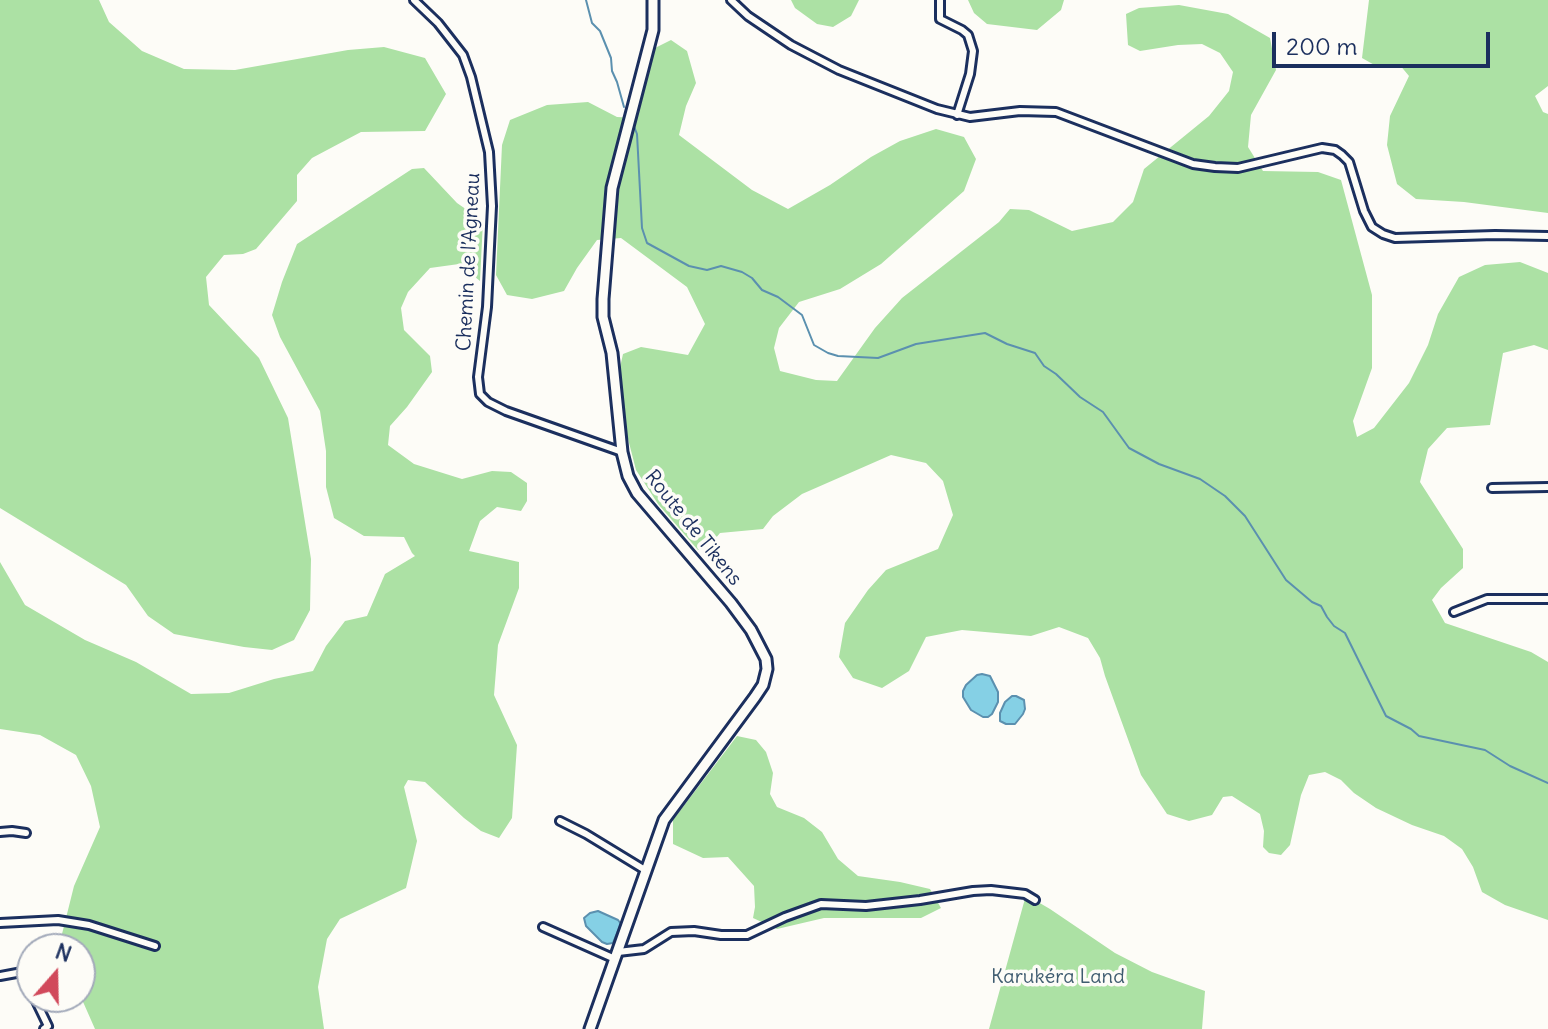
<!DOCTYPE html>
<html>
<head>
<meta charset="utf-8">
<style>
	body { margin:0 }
	#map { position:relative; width:1548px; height:1029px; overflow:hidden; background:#fdfcf7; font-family:Delius,sans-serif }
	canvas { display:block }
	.north { position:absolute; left:16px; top:933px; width:80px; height:80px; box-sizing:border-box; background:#fdfcf7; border:2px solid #a3aaba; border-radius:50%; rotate:20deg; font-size:22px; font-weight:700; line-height:32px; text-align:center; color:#1b2f5e }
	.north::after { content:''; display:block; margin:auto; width:28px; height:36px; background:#d1495b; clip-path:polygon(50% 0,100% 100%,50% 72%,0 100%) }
	.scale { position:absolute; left:1272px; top:32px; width:218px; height:36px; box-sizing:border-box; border:4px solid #1b2f5e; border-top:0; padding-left:10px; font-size:24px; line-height:28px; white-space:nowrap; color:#1b2f5e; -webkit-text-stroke:6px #fdfcf7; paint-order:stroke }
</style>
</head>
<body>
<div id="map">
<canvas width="1548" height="1029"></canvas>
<div class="north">N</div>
<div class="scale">200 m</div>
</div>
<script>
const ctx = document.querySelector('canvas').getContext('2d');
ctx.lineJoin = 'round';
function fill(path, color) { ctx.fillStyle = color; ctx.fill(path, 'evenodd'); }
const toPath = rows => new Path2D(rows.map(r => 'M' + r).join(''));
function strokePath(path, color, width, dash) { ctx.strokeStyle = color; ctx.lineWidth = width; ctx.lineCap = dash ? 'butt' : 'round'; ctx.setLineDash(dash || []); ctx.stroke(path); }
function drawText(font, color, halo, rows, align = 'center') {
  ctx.font = font + ' Delius,sans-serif'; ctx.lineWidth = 7; ctx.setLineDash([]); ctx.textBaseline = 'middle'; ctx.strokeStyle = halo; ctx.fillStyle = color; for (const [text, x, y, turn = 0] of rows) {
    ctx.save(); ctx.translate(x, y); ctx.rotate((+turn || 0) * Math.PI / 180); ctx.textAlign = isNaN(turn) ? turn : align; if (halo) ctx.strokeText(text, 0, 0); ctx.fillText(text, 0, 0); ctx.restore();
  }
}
const green = toPath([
	[0,0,99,0,109,22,142,51,184,69,235,70,348,50,384,47,425,58,446,94,425,131,361,132,312,158,297,175,297,201,256,249,243,254,224,255,206,277,209,305,259,358,288,418,311,559,310,610,294,640,272,650,244,647,174,634,148,616,126,585,0,508],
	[791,0,859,0,851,16,833,27,817,24,795,8],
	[968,0,1064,0,1061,10,1037,30,987,24,974,13],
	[1369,0,1548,0,1548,86,1535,96,1543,112,1548,114,1548,213,1464,202,1416,199,1397,184,1387,145,1390,116,1409,76,1399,64,1378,67,1362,58],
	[1179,5,1228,14,1270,38,1276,70,1251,115,1248,147,1263,171,1318,172,1341,180,1372,295,1372,368,1353,421,1357,437,1374,428,1409,383,1428,345,1438,314,1459,277,1485,265,1520,262,1548,273,1548,350,1534,345,1503,353,1490,425,1447,428,1428,449,1420,482,1463,549,1463,568,1441,588,1432,600,1445,623,1531,652,1548,662,1548,920,1505,905,1482,892,1473,867,1462,849,1444,836,1412,825,1376,808,1354,793,1341,780,1325,772,1309,775,1301,795,1290,845,1281,855,1269,853,1263,847,1264,831,1260,814,1232,796,1223,797,1212,815,1189,821,1167,814,1141,775,1105,676,1100,658,1088,638,1059,627,1031,636,962,630,926,637,909,671,882,688,853,678,839,657,845,623,868,590,886,570,938,549,953,515,943,481,926,463,891,455,802,494,773,516,763,529,720,533,706,550,698,550,658,504,636,470,627,435,619,372,623,354,641,347,688,355,705,324,687,287,621,238,597,240,577,268,564,291,532,299,507,295,496,275,502,145,510,120,547,105,588,102,617,117,637,118,655,48,671,40,687,51,696,83,686,106,679,135,752,190,788,209,830,185,871,157,900,141,936,129,964,137,976,159,964,191,881,264,840,289,799,302,779,328,774,348,780,371,816,380,837,381,875,328,902,298,999,222,1010,209,1029,210,1072,231,1113,222,1133,202,1144,169,1209,116,1229,91,1233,72,1220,53,1202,44,1178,45,1140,51,1128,45,1126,14,1139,8],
	[424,168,457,203,483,221,480,281,459,264,430,268,408,292,401,308,404,330,430,356,432,372,407,407,390,426,388,445,414,464,462,479,492,471,511,472,527,483,527,501,521,511,497,507,480,521,469,551,519,562,519,588,498,645,494,695,517,745,512,818,499,838,481,831,464,818,425,782,408,780,404,787,417,841,406,888,340,919,327,939,318,987,324,1029,95,1029,80,995,80,949,60,949,59,946,74,886,100,827,91,786,76,755,40,735,0,729,0,562,25,605,85,640,136,662,191,694,229,693,274,679,313,671,326,646,345,621,367,616,385,574,415,556,412,553,404,537,364,536,334,518,326,487,326,451,320,411,280,337,272,315,282,282,297,244,412,169],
	[737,736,756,740,766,752,773,773,770,794,777,807,804,818,822,832,838,859,858,876,900,882,930,889,941,908,921,918,824,918,777,929,753,918,755,907,754,886,728,857,703,858,673,844,673,820],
	[1026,895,1050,909,1115,953,1152,972,1205,991,1202,1029,989,1029]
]);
const water = toPath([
	[977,675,982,674,990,676,998,692,998,702,992,714,988,717,983,717,971,710,963,697,963,691,966,685,977,675],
	[1012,696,1016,696,1024,700,1025,709,1023,714,1015,724,1006,724,1000,721,1000,713,1005,702,1012,696],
	[598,911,618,920,621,924,613,943,607,944,602,942,586,926,584,918,590,913,598,911]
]);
const stream = toPath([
	[586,0,592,23,600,31,611,58,612,71,617,82,624,107],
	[633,124,637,134,642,228,647,243,689,266,707,270,721,266,742,272,752,278,762,290,778,297,802,315,814,345,828,353,838,356,878,358,916,344,985,333,1007,344,1035,353,1044,366,1056,374,1080,397,1103,412,1129,448,1159,464,1200,479,1225,496,1245,516,1286,580,1312,602,1321,606,1327,617,1334,626,1345,633,1386,716,1411,729,1419,736,1485,750,1510,766,1548,783]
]);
const street = toPath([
	[414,0,438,23,463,55,471,77,489,152,492,206,487,307,478,377,480,394,488,402,506,411,622,452],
	[731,0,748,16,791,45,839,70,937,109,970,117,1020,111,1056,112,1193,164,1215,167,1238,168,1322,148,1335,150,1342,155,1349,162,1364,211,1372,227,1383,234,1395,238,1495,235,1548,236],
	[940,0,940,19,962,30,968,35,973,51,970,74,957,115],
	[1492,488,1548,487],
	[1454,612,1487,599,1548,599],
	[560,821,586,834,645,870],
	[0,832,12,831,26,833],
	[0,923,58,920,89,925,155,946],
	[543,927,615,959],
	[618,952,644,949,671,932,694,931,721,935,747,935,785,917,821,904,866,906,920,900,973,891,991,890,1025,894,1035,900],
	[0,976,22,972,32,993],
	[34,997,48,1026,44,1029]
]);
const secondary = toPath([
	[590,1029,664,820,755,697,763,685,767,669,766,659,751,630,731,603,637,493,628,476,622,452,612,353,603,317,603,299,612,188,653,30,653,0]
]);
const streetNames = [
	["Chemin de l’Agneau",469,262,-87],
	["Route de Tikens",693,528,51]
];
const parkNames = [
	["Karukéra Land",1058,977]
];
fill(green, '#ace1a4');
fill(water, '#85d0e5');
strokePath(water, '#5b90af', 2);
strokePath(stream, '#5b90af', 2);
strokePath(street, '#1b2f5e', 12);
strokePath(secondary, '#1b2f5e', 15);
strokePath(street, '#fdfcf7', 6);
strokePath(secondary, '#fdfcf7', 9);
drawText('20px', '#1b2f5e', '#fdfcf7', streetNames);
drawText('20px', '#3f5c70', '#fdfcf7', parkNames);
</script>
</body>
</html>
